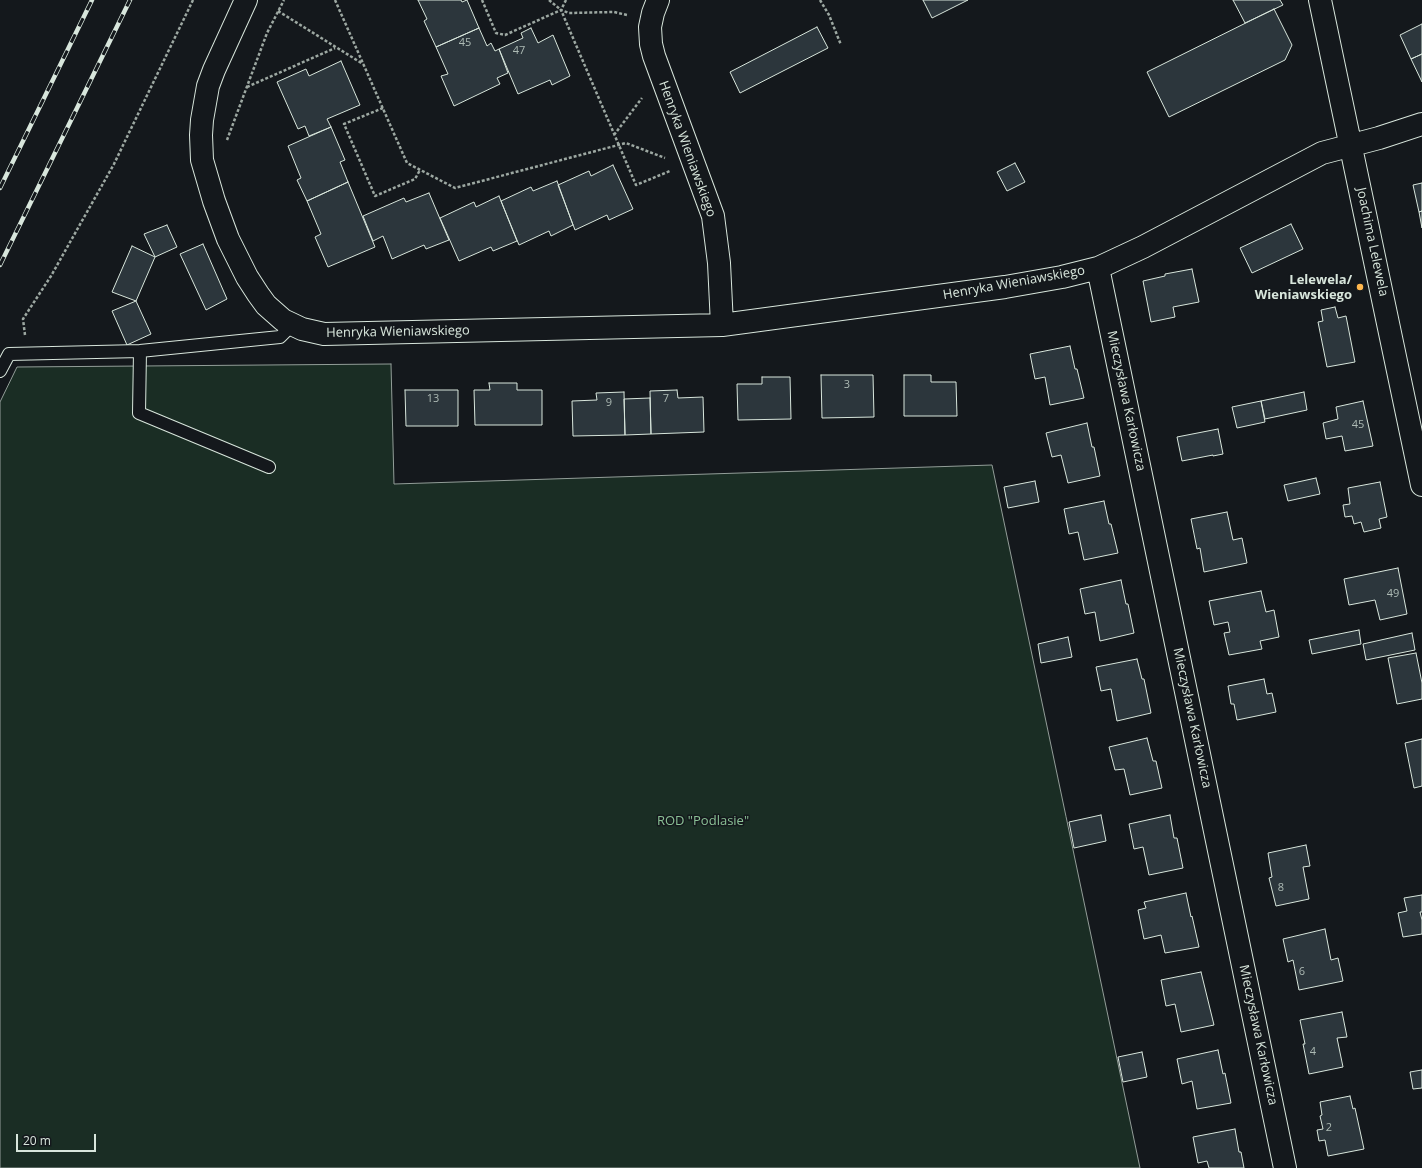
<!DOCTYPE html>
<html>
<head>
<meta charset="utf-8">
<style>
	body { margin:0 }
	#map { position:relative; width:1422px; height:1168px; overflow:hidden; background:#14181c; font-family:"Open Sans",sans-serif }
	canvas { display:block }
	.scale { position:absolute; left:16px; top:1134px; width:80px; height:18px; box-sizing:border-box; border:2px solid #d8e6dc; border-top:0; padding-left:5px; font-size:12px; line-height:14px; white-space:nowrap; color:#d8e6dc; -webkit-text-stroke:3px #14181c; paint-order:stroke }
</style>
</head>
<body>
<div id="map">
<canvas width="1422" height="1168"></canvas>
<div class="scale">20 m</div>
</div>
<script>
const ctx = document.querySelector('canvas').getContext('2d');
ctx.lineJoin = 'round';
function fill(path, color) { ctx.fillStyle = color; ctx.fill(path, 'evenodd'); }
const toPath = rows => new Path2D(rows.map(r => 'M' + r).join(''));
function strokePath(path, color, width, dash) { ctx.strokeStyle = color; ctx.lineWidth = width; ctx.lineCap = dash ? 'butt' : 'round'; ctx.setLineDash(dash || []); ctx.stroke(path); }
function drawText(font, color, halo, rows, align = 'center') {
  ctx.font = font + ' "Open Sans",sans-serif'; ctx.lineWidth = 3; ctx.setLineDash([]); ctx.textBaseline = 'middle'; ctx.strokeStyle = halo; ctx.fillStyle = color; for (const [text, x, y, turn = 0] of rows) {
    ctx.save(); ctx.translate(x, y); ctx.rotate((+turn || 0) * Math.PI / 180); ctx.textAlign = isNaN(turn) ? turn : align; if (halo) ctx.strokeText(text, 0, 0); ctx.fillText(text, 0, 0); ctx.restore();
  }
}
const green = toPath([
	[391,364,394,484,992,465,1140,1168,0,1168,0,402,17,367,391,364]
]);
const building = toPath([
	[418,0,461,0,462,2,467,0,479,28,436,47,424,21,427,19,418,0],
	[923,0,968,0,932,18,923,0],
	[1233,0,1280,0,1283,5,1245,23,1233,0],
	[1274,9,1292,45,1285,60,1169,117,1147,72,1274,9],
	[1422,24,1422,54,1411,59,1400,35,1422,24],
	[817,27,828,48,740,93,730,72,817,27],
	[479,28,487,46,491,43,495,51,499,49,508,73,497,78,500,84,454,106,441,76,448,74,436,47,479,28],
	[531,28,538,43,553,35,570,76,552,85,550,80,518,94,499,49,523,38,521,33,531,28],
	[1422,54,1422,82,1411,59,1422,54],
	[341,61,360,105,327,119,331,127,309,136,305,126,298,129,277,82,306,69,309,76,341,61],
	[331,127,345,160,340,162,348,182,307,201,297,180,301,178,288,146,331,127],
	[1015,163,1025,182,1007,191,997,172,1015,163],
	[613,165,633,209,609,220,607,215,575,230,558,185,589,171,591,176,613,165],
	[557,181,573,225,551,236,549,231,519,245,501,201,531,187,533,191,557,181],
	[348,182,375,247,328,267,315,237,321,234,307,201,348,182],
	[1422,183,1422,211,1419,212,1413,185,1422,183],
	[429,193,449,240,426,249,424,245,392,259,383,236,373,241,363,216,404,198,406,202,429,193],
	[499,196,517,241,493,251,491,247,459,261,440,218,474,202,476,207,499,196],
	[1422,211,1422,228,1419,212,1422,211],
	[1291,224,1303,249,1252,273,1240,248,1291,224],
	[167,225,177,247,155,257,144,234,167,225],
	[203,244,227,299,206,310,180,254,203,244],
	[132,246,155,257,136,301,112,292,132,246],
	[1192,269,1199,302,1173,307,1175,317,1151,322,1143,281,1165,276,1165,274,1192,269],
	[136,301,151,334,127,345,112,311,136,301],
	[1335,307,1338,318,1346,316,1355,362,1327,367,1318,322,1323,321,1321,310,1335,307],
	[1070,346,1075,369,1077,369,1084,398,1050,405,1045,377,1035,379,1030,354,1070,346],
	[821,375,873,375,874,417,822,418,821,375],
	[904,375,931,375,931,382,956,382,957,416,904,416,904,375],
	[762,377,790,377,791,419,738,420,737,384,762,384,762,377],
	[489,383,517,383,517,390,542,390,542,425,475,425,474,390,490,390,489,383],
	[405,390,458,390,458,426,406,426,405,390],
	[677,390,678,398,703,397,704,432,651,434,650,391,677,390],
	[624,392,625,435,573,436,572,401,597,400,596,393,624,392],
	[1304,392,1307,410,1265,419,1261,401,1304,392],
	[650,398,651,434,625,435,624,399,650,398],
	[1261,401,1265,422,1237,428,1232,407,1261,401],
	[1363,401,1373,446,1345,451,1342,436,1326,439,1323,423,1338,419,1336,407,1363,401],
	[1087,423,1092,447,1094,447,1100,476,1068,483,1061,455,1052,457,1046,433,1087,423],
	[1218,429,1223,454,1213,456,1213,455,1182,461,1177,437,1218,429],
	[1316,478,1320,494,1288,501,1284,485,1316,478],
	[1035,481,1039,502,1008,508,1004,487,1035,481],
	[1380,482,1387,517,1379,519,1381,528,1364,532,1361,522,1354,524,1352,516,1345,517,1343,505,1350,504,1348,488,1380,482],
	[1104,501,1109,524,1111,524,1118,553,1084,560,1078,532,1069,534,1064,509,1104,501],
	[1227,512,1233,540,1242,538,1247,563,1204,572,1200,548,1197,549,1191,519,1227,512],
	[1398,568,1407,614,1380,620,1375,600,1349,605,1344,579,1398,568],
	[1121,580,1126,604,1128,604,1134,633,1100,641,1095,612,1085,614,1080,589,1121,580],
	[1261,591,1266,612,1274,610,1279,637,1260,641,1262,649,1229,655,1224,633,1230,632,1228,622,1214,625,1209,601,1261,591],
	[1359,630,1361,644,1312,654,1309,640,1359,630],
	[1412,633,1415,650,1366,660,1363,644,1412,633],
	[1068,637,1072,657,1041,663,1038,644,1068,637],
	[1416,653,1422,683,1422,699,1397,704,1388,658,1416,653],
	[1137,659,1142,679,1144,679,1151,713,1117,721,1111,689,1101,691,1096,667,1137,659],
	[1264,679,1267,694,1272,693,1276,712,1237,720,1234,704,1231,704,1228,686,1264,679],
	[1147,738,1153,761,1156,761,1162,788,1130,795,1124,769,1115,770,1109,747,1147,738],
	[1422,739,1422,786,1414,788,1405,743,1422,739],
	[1101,815,1106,841,1074,848,1069,822,1101,815],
	[1170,815,1174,838,1177,838,1183,868,1149,875,1143,847,1134,849,1129,824,1170,815],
	[1306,845,1310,866,1303,867,1309,899,1276,906,1269,878,1272,877,1268,853,1306,845],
	[1186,893,1191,917,1192,916,1199,947,1165,953,1161,935,1144,939,1138,910,1146,908,1144,902,1186,893],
	[1422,895,1422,912,1420,912,1422,920,1422,934,1403,937,1398,913,1407,911,1404,898,1422,895],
	[1325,929,1331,960,1338,958,1343,981,1299,990,1293,960,1288,962,1283,939,1325,929],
	[1201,972,1214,1025,1181,1032,1175,1004,1166,1006,1161,980,1201,972],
	[1342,1012,1347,1037,1337,1038,1343,1067,1309,1074,1303,1044,1305,1044,1300,1020,1342,1012],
	[1218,1050,1223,1074,1225,1073,1231,1103,1197,1109,1192,1081,1182,1084,1177,1059,1218,1050],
	[1142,1052,1147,1077,1123,1082,1118,1057,1142,1052],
	[1422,1070,1422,1088,1413,1089,1410,1072,1422,1070],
	[1350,1096,1353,1109,1355,1108,1364,1149,1328,1156,1325,1140,1319,1141,1317,1130,1323,1129,1320,1116,1322,1115,1320,1102,1350,1096],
	[1235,1129,1239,1152,1241,1152,1244,1168,1209,1168,1207,1161,1198,1163,1193,1137,1235,1129]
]);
const path = toPath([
	[335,0,407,163,455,188,626,143,665,158],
	[482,0,496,33,505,35,561,10,636,185,670,171],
	[549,0,561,10],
	[566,0,561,10,569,13,614,12,627,15],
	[820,0,829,15,841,45],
	[278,11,363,64],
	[247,87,335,48],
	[383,108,344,124,375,196,415,179,420,170],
	[614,135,642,98],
	[227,140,267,33,284,0],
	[25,335,23,319,51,276,114,164,193,0]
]);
const service = toPath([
	[140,351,139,413,269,467],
	[0,371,9,354,140,351,280,337,292,325]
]);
const minor = toPath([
	[246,0,214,70,208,86,202,120,201,135,202,160,214,201,228,239,247,277,258,294,266,305,283,320,302,329,324,334,722,325,1005,287,1062,277,1098,268,1143,247,1322,153,1379,138,1422,124],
	[658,0,653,13,650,27,651,44,654,56,713,216,719,263,722,325],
	[1320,0,1422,485],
	[1098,268,1285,1168]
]);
const rail = toPath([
	[0,188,92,0],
	[0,265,130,0]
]);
const markers = [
	[1360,287,4,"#ffb74d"]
];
const numberNames = [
	["45",465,43],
	["47",519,51],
	["3",847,385],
	["13",433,399],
	["7",666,399],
	["9",609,403],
	["45",1358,425],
	["49",1393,594],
	["8",1281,888],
	["6",1302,972],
	["4",1313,1052],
	["2",1329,1128]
];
const streetNames = [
	["Henryka Wieniawskiego",687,149,70],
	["Joachima Lelewela",1372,242,78],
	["Henryka Wieniawskiego",1014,283,-10],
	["Henryka Wieniawskiego",398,332,-1],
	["Mieczysława Karłowicza",1126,401,78],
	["Mieczysława Karłowicza",1192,718,78],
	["Mieczysława Karłowicza",1258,1035,78]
];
const poiNames = [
	["Lelewela/",1352,280],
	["Wieniawskiego",1352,295]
];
const parkNames = [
	["ROD \"Podlasie\"",703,821]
];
fill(green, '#1a2d24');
strokePath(green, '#939e99', 1);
fill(building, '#2c363c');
strokePath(building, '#d8e6dc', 1);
strokePath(service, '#d8e6dc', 14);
strokePath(minor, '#d8e6dc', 24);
strokePath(path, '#9da8a2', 2.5, [3, 2]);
strokePath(service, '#14181c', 12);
strokePath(minor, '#14181c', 22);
strokePath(rail, '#d8e6dc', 4.5);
strokePath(rail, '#14181c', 3, [9]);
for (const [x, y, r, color] of markers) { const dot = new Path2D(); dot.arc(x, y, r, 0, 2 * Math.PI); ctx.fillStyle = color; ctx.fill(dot); strokePath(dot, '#14181c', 1.5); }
drawText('11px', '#adbab4', null, numberNames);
drawText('13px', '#d8e6dc', '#14181c', streetNames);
drawText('bold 13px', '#d8e6dc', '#14181c', poiNames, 'right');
drawText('13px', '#8ac095', '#14181c', parkNames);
</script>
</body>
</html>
